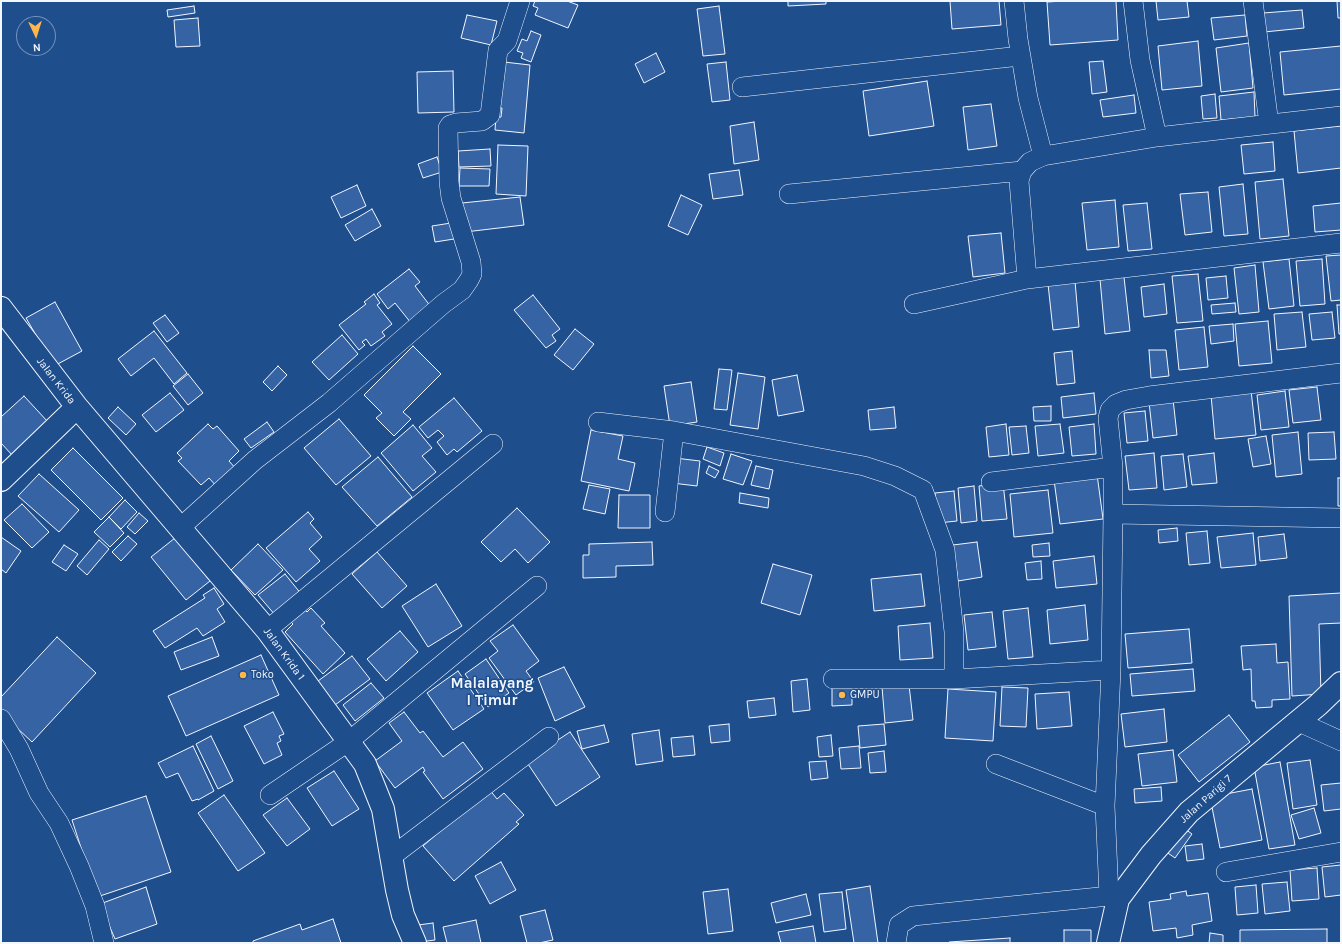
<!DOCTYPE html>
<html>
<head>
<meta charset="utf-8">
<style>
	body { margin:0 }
	#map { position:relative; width:1342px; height:944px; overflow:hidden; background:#1f4e8c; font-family:Karla,sans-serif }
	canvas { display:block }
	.frame { position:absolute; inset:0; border:2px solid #f2f6ff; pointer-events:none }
	.north { position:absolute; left:16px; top:16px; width:40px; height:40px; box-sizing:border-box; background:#1f4e8c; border:1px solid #7391ba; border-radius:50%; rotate:176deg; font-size:11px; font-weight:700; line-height:16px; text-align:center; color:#f2f6ff }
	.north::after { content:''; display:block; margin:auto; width:14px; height:18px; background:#ffb74d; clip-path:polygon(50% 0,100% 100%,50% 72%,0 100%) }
</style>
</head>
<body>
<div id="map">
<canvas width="1342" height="944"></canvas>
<div class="frame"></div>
<div class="north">N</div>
</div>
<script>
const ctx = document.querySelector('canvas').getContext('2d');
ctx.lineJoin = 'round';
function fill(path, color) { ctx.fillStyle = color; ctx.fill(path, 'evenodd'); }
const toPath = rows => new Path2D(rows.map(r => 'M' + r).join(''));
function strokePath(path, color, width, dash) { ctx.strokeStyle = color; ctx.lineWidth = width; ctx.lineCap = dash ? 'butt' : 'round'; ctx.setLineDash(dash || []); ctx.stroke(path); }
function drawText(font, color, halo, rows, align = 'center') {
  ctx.font = font + ' Karla,sans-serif'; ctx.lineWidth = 3; ctx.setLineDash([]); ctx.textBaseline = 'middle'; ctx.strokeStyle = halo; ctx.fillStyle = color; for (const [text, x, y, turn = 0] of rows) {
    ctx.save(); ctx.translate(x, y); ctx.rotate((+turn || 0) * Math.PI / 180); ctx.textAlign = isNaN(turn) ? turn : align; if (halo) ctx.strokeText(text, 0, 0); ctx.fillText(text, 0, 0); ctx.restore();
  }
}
const building = toPath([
	[535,1,567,1,578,5,568,28,535,15,538,8,533,6,535,1],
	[788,1,826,1,826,4,788,6,788,1],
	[950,1,999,1,1001,25,952,29,950,1],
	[1064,1,1116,1,1118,40,1050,45,1047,2,1064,1],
	[1156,1,1187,1,1189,17,1158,20,1156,1],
	[1337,1,1341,1,1341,18,1338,18,1337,1],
	[194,6,195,13,168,17,167,10,194,6],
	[719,6,725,54,703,56,697,9,719,6],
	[1302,10,1304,28,1264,32,1263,13,1302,10],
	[467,15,497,21,491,45,461,38,467,15],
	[1245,15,1247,36,1214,40,1211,18,1245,15],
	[198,18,200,46,176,47,174,20,198,18],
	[531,31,541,35,531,62,521,58,523,53,517,51,522,39,527,41,531,31],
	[1198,41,1202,86,1162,90,1158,46,1198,41],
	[1249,43,1253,88,1221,92,1216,48,1249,43],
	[1341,46,1341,89,1284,95,1280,52,1341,46],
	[656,53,665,72,644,83,635,64,656,53],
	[1103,61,1107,92,1092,94,1089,62,1103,61],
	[504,62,530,65,524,133,495,130,496,117,501,117,502,108,500,108,504,62],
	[726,62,730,100,712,102,707,64,726,62],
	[453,71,454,112,418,113,417,72,453,71],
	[927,81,934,126,869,136,863,91,927,81],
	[1254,92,1255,117,1221,120,1219,96,1254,92],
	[1215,94,1217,118,1203,119,1201,96,1215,94],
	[1134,95,1136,113,1103,117,1100,100,1134,95],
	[991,104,997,146,968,150,963,107,991,104],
	[754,122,759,160,734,164,730,126,754,122],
	[1341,126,1341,168,1298,173,1294,131,1341,126],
	[1273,142,1275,171,1244,174,1241,145,1273,142],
	[498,145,528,146,526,196,496,194,498,145],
	[490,149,491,166,459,167,458,151,490,149],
	[437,157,442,172,423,178,418,164,437,157],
	[460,168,490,169,489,186,459,186,460,168],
	[739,170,743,195,713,199,709,174,739,170],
	[1283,179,1289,236,1260,239,1255,182,1283,179],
	[1243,184,1248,234,1224,236,1219,187,1243,184],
	[357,185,366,206,341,218,331,197,357,185],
	[1208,192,1212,232,1185,235,1180,194,1208,192],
	[681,195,702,205,688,235,668,226,681,195],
	[520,197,524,225,465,232,462,203,520,197],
	[1115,200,1119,247,1087,250,1082,203,1115,200],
	[1147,203,1152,249,1128,251,1123,205,1147,203],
	[1341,203,1341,230,1315,232,1313,206,1341,203],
	[372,209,381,226,355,241,345,225,372,209],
	[451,223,454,239,435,242,432,226,451,223],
	[1001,233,1005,273,973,277,968,236,1001,233],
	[1341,255,1341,300,1331,301,1326,256,1341,255],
	[1289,259,1294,306,1269,309,1263,262,1289,259],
	[1322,259,1325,304,1300,306,1296,261,1322,259],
	[1255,265,1259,312,1239,314,1234,268,1255,265],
	[409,269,420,282,415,286,431,307,411,323,395,303,388,309,377,294,409,269],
	[1198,274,1203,321,1177,323,1172,276,1198,274],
	[1226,276,1228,298,1208,300,1206,278,1226,276],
	[1124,277,1130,331,1105,334,1100,279,1124,277],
	[1075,281,1079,327,1053,330,1048,284,1075,281],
	[1164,284,1167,314,1144,317,1141,287,1164,284],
	[374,294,380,303,377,305,392,324,382,332,385,336,371,346,366,339,362,342,365,345,359,350,339,325,366,304,364,302,374,294],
	[533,295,560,329,552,335,556,341,546,348,514,310,533,295],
	[55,302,82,351,54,366,26,318,55,302],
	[1235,303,1236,312,1212,314,1211,305,1235,303],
	[1337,305,1341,305,1341,334,1339,334,1337,305],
	[1302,312,1306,347,1277,350,1274,314,1302,312],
	[1332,312,1335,338,1312,340,1309,314,1332,312],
	[165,315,179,333,167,342,153,323,165,315],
	[1268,321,1272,363,1239,366,1235,324,1268,321],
	[1233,324,1234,341,1211,344,1209,326,1233,324],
	[1204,327,1208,367,1179,370,1175,330,1204,327],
	[575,329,594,344,573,370,554,355,575,329],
	[154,331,187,373,174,384,154,358,131,376,118,359,154,331],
	[342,335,358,354,329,380,312,362,342,335],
	[413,346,441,374,403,412,411,419,394,436,376,418,382,413,364,395,413,346],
	[1149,350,1166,350,1169,376,1151,378,1149,350],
	[1072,351,1075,383,1057,385,1054,353,1072,351],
	[278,366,287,375,272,391,263,382,278,366],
	[719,369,732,370,727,410,714,409,719,369],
	[738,373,765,377,758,429,730,425,738,373],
	[188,374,203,393,188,405,173,386,188,374],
	[797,375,804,411,778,416,772,380,797,375],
	[691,382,697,422,670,426,664,386,691,382],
	[1317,387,1321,420,1293,423,1289,390,1317,387],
	[1251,390,1256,435,1215,439,1211,395,1251,390],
	[1285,391,1289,427,1261,430,1257,395,1285,391],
	[170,393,184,410,156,432,142,415,170,393],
	[1094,393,1096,414,1063,418,1061,397,1094,393],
	[24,396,48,422,12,455,1,443,1,417,24,396],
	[454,398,482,431,457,452,454,449,447,455,437,442,444,436,438,430,428,438,419,427,454,398],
	[1173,399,1177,435,1153,438,1149,402,1173,399],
	[1051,406,1051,421,1034,421,1033,407,1051,406],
	[118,407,136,424,126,435,108,418,118,407],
	[894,407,896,428,870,430,868,410,894,407],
	[1145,411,1148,441,1127,443,1124,413,1145,411],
	[339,419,371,456,336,485,304,448,339,419],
	[267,422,274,432,251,448,244,439,267,422],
	[208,424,213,429,217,426,239,451,229,461,237,470,218,488,209,478,201,485,178,461,182,458,177,453,208,424],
	[1006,424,1009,455,989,457,986,427,1006,424],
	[1060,424,1064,453,1038,456,1035,426,1060,424],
	[1094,424,1096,454,1072,456,1069,427,1094,424],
	[413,425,432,448,422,456,436,472,413,491,381,453,413,425],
	[1026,426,1029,453,1012,455,1009,427,1026,426],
	[591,430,623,436,618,459,635,463,629,491,581,481,591,430],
	[1298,432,1302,474,1276,477,1272,435,1298,432],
	[1334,432,1336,459,1309,460,1308,433,1334,432],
	[1266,436,1271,464,1253,467,1248,439,1266,436],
	[707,447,724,453,720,466,703,459,707,447],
	[73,448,123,498,101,520,51,470,73,448],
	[1154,453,1157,488,1129,490,1125,456,1154,453],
	[1214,453,1217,483,1192,485,1188,456,1214,453],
	[731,454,752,461,743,485,723,479,731,454],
	[1183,454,1187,487,1164,490,1161,456,1183,454],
	[378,457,412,497,377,526,342,487,378,457],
	[675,458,700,461,697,486,672,483,675,458],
	[709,466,719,471,715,478,706,473,709,466],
	[756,466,773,470,769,489,751,485,756,466],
	[39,474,79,510,59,532,18,496,39,474],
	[1097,474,1103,519,1060,524,1054,480,1097,474],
	[1338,478,1341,478,1341,506,1338,506,1338,478],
	[1003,483,1007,519,982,521,979,486,1003,483],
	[589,485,610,489,605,514,583,509,589,485],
	[974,486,977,521,961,523,958,488,974,486],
	[1048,490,1053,533,1014,537,1010,494,1048,490],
	[954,491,957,521,938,523,935,493,954,491],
	[740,493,769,498,768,508,739,503,740,493],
	[619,495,650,495,650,528,618,528,619,495],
	[125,500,137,512,121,529,109,517,125,500],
	[22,504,49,532,32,548,4,520,22,504],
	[517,508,550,542,528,563,515,549,501,562,481,542,517,508],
	[308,512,314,519,310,523,322,537,309,549,320,561,296,582,266,548,308,512],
	[139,513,148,521,135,534,127,527,139,513],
	[109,517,124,533,110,547,94,532,109,517],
	[1177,528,1178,541,1159,543,1158,530,1177,528],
	[1207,531,1210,563,1189,565,1186,533,1207,531],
	[1253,533,1256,565,1221,568,1217,537,1253,533],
	[1284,534,1287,558,1260,561,1258,537,1284,534],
	[128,536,137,544,121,561,112,552,128,536],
	[1,537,21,551,6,573,1,569,1,537],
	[175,538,210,581,186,600,151,557,175,538],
	[99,540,109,549,87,575,77,566,99,540],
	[652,542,653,565,616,566,616,577,583,578,583,555,589,555,589,544,652,542],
	[977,542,982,577,958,581,953,545,977,542],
	[1049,543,1050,556,1033,557,1032,545,1049,543],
	[258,544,283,570,255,595,231,570,258,544],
	[64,545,78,554,66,571,52,562,64,545],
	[377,552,407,586,382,608,352,574,377,552],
	[1094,556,1097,584,1056,588,1053,561,1094,556],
	[1041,561,1042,579,1027,580,1025,563,1041,561],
	[773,564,812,575,800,615,761,603,773,564],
	[285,574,302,595,276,616,258,595,285,574],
	[921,574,925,606,874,611,871,579,921,574],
	[436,584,462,626,428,647,402,606,436,584],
	[214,588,224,604,217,609,225,622,203,636,197,628,165,648,153,631,205,598,203,595,214,588],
	[1341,593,1341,623,1319,624,1321,694,1292,696,1289,596,1341,593],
	[1085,605,1088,640,1050,644,1047,610,1085,605],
	[302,607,307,612,311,608,325,623,321,626,345,653,323,674,285,632,293,624,288,619,302,607],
	[1028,608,1033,657,1008,659,1003,611,1028,608],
	[992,612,996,647,968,650,964,615,992,612],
	[930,623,933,658,900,660,898,626,930,623],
	[513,625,539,661,526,671,534,682,516,695,489,658,498,651,490,641,513,625],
	[1189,629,1192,663,1128,668,1125,634,1189,629],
	[400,631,418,652,386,681,367,659,400,631],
	[57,637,96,673,32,742,1,713,1,697,57,637],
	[212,637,219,656,181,670,174,652,212,637],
	[1276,644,1277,663,1288,662,1290,699,1272,700,1272,707,1256,708,1255,701,1252,701,1251,669,1243,670,1241,646,1276,644],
	[261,655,279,695,186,736,168,696,261,655],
	[352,656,370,679,335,705,318,681,352,656],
	[486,659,509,693,488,707,465,674,486,659],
	[564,667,585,707,555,721,538,678,564,667],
	[1193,669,1195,691,1132,696,1130,674,1193,669],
	[458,671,484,709,453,730,427,693,458,671],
	[807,679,810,710,793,712,791,681,807,679],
	[371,683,384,698,355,721,343,705,371,683],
	[832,684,852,684,852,705,832,706,832,684],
	[909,685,913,720,885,723,882,687,909,685],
	[1002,687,1028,688,1026,727,1000,726,1002,687],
	[948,689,996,692,993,741,945,738,948,689],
	[1069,692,1072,726,1037,729,1035,694,1069,692],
	[774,698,776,715,749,718,747,701,774,698],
	[1164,709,1167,742,1125,747,1121,714,1164,709],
	[273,712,284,734,279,736,281,741,277,743,282,755,264,764,244,726,273,712],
	[404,712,420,733,423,731,443,757,463,742,483,769,443,799,423,772,425,771,423,767,395,788,375,761,402,741,389,723,404,712],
	[1229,715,1250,742,1199,782,1178,755,1229,715],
	[729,724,730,741,711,743,709,726,729,724],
	[884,724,886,745,860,748,858,726,884,724],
	[604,725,609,742,582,749,577,731,604,725],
	[659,730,663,761,636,765,632,734,659,730],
	[570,732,600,777,556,806,526,761,570,732],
	[831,735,833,756,819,757,817,737,831,735],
	[211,736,233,781,218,789,196,744,211,736],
	[693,736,695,755,673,757,671,738,693,736],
	[193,746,214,791,198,800,198,799,192,801,178,773,166,778,158,763,193,746],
	[859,746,861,768,841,769,839,748,859,746],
	[1173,750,1177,782,1142,786,1138,754,1173,750],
	[884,751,886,772,870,773,868,753,884,751],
	[1310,760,1317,805,1293,809,1287,763,1310,760],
	[826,761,828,778,811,780,809,762,826,761],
	[1280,762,1295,845,1269,849,1254,767,1280,762],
	[334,771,359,809,332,826,307,788,334,771],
	[1341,783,1341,809,1324,811,1321,785,1341,783],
	[1161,787,1162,801,1135,803,1134,789,1161,787],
	[489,789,497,799,504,793,524,815,516,822,519,824,454,881,423,846,489,789],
	[1252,789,1262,840,1220,848,1210,797,1252,789],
	[224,795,265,853,238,871,198,813,224,795],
	[146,796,171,872,97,897,72,820,146,796],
	[287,798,310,829,287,846,263,815,287,798],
	[1314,808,1321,833,1299,839,1291,815,1314,808],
	[1181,826,1192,834,1175,858,1165,851,1181,826],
	[1202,844,1204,859,1187,861,1185,846,1202,844],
	[501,862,516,890,490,904,475,876,501,862],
	[1341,865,1341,895,1325,897,1322,867,1341,865],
	[1317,868,1319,899,1292,901,1290,870,1317,868],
	[1287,882,1290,911,1265,914,1262,884,1287,882],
	[1256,885,1258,913,1237,915,1235,887,1256,885],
	[870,886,878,943,854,943,846,890,870,886],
	[146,887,157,924,115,939,100,904,146,887],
	[728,889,733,931,708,934,703,892,728,889],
	[1186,891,1187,896,1208,893,1212,921,1192,925,1193,935,1177,938,1176,928,1153,931,1149,902,1171,899,1170,894,1186,891],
	[842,892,846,929,824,932,819,894,842,892],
	[806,894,811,915,776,923,771,903,806,894],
	[545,910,553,940,539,943,527,943,520,916,545,910],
	[333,919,341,943,253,943,253,941,300,924,302,930,333,919],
	[476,920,481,943,447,943,443,927,476,920],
	[433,923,435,940,420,942,418,925,433,923],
	[813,926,816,943,781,943,778,932,813,926],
	[1327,929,1327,943,1240,943,1240,930,1327,929],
	[1064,930,1091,930,1091,943,1064,943,1064,930],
	[1210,933,1223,935,1223,943,1209,943,1210,933],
	[1010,938,1010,943,949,943,949,942,1010,938]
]);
const minor = toPath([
	[1014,1,1018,39,1028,98,1043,156],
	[1133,1,1140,60,1157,137,1341,116],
	[1253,1,1269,124],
	[742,87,1020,56],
	[1157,137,1043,156,1030,162,1022,171,1019,181,1027,279,1341,243],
	[789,194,1022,171],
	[914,304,1027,279],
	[598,422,674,431,864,466,895,476,923,490,945,550,954,632,954,679,1111,670],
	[991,482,1113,467],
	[665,512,674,431],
	[1113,514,1341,518],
	[181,527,255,460,329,403,443,304,462,290,469,280,472,274,471,262,451,198,449,182,448,128,450,125,456,123,482,121,490,115,498,50,507,41,520,1],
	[267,630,493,444],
	[833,679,954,679],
	[1,719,19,749,39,793,59,823,79,866,95,906,104,943],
	[1299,722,1341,741],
	[996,764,1105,806],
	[270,795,348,742,537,586],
	[391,857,549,737],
	[1226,872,1341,852],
	[1118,899,1109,896,1105,806,1111,670,1113,514,1113,467,1108,418,1110,410,1116,404,1126,400,1149,396,1341,373],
	[896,943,899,925,913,916,1109,896]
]);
const tertiary = toPath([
	[1,308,77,407,1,480],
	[77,407,267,630,365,764,383,809,397,890,403,915,415,943],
	[1108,943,1118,899,1151,855,1189,812,1318,705,1341,683]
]);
const markers = [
	[243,675,4,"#ffb74d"],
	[842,695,4,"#ffb74d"]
];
const streetNames = [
	["Jalan Krida",56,381,52],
	["Jalan Krida 1",284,654,54],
	["Jalan Parigi 7",1206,799,-42]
];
const poiNames = [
	["Toko",251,675],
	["GMPU",850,695]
];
const districtNames = [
	["Malalayang",492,684],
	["I Timur",492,701]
];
fill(building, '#3563a3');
strokePath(building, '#f2f6ff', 1);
strokePath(minor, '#f2f6ff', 20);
strokePath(tertiary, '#f2f6ff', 24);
strokePath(minor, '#1f4e8c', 19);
strokePath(tertiary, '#1f4e8c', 22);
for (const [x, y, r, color] of markers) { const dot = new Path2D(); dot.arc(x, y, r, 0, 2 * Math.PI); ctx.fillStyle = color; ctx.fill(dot); strokePath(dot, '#1f4e8c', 1.5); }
drawText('11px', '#f2f6ff', '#1f4e8c', streetNames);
drawText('11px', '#f2f6ff', '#1f4e8c', poiNames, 'left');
drawText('bold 15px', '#f2f6ff', '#1f4e8c', districtNames);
</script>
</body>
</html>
